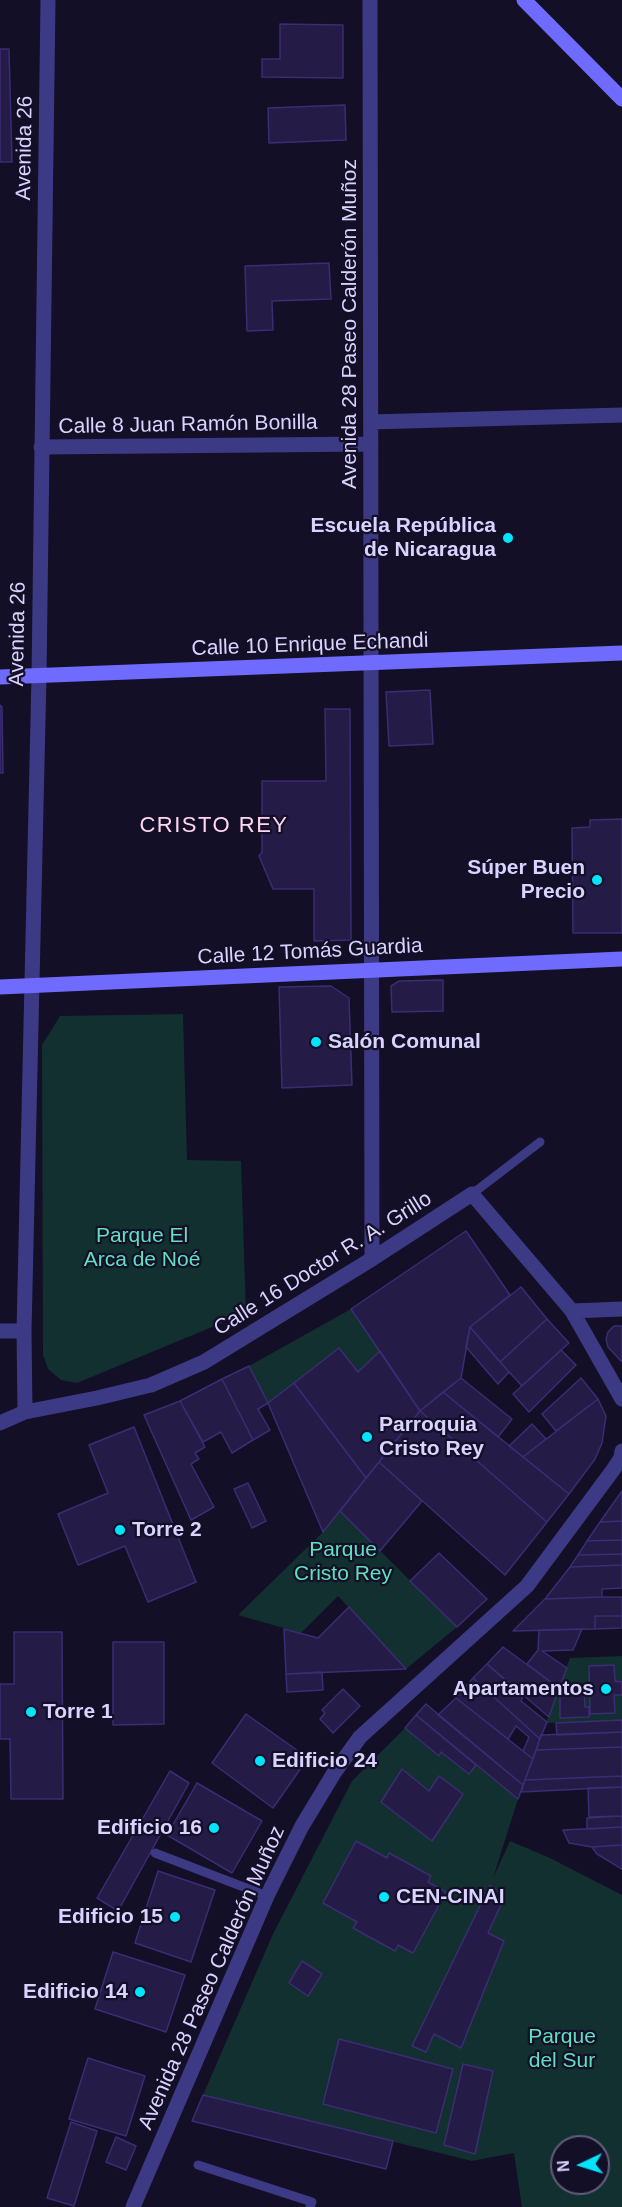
<!DOCTYPE html>
<html>
<head>
<meta charset="utf-8">
<style>
	body { margin:0 }
	#map { position:relative; width:622px; height:2207px; overflow:hidden; background:#130f26; font-family:Helvetica,sans-serif }
	canvas { display:block }
	.north { position:absolute; left:550px; top:2135px; width:60px; height:60px; box-sizing:border-box; background:#130f26; border:2px solid #625e7d; border-radius:50%; rotate:266deg; font-size:16px; font-weight:700; line-height:24px; text-align:center; color:#d9d4ff }
	.north::after { content:''; display:block; margin:auto; width:21px; height:27px; background:#00e5ff; clip-path:polygon(50% 0,100% 100%,50% 72%,0 100%) }
</style>
</head>
<body>
<div id="map">
<canvas width="622" height="2207"></canvas>
<div class="north">N</div>
</div>
<script>
const ctx = document.querySelector('canvas').getContext('2d');
ctx.lineJoin = 'round';
function fill(path, color) { ctx.fillStyle = color; ctx.fill(path, 'evenodd'); }
const toPath = rows => new Path2D(rows.map(r => 'M' + r).join(''));
function strokePath(path, color, width, dash) { ctx.strokeStyle = color; ctx.lineWidth = width; ctx.lineCap = dash ? 'butt' : 'round'; ctx.setLineDash(dash || []); ctx.stroke(path); }
function drawText(font, color, halo, rows, align = 'center') {
  ctx.font = font + ' Helvetica,sans-serif'; ctx.lineWidth = 4.5; ctx.setLineDash([]); ctx.textBaseline = 'middle'; ctx.strokeStyle = halo; ctx.fillStyle = color; for (const [text, x, y, turn = 0] of rows) {
    ctx.save(); ctx.translate(x, y); ctx.rotate((+turn || 0) * Math.PI / 180); ctx.textAlign = isNaN(turn) ? turn : align; if (halo) ctx.strokeText(text, 0, 0); ctx.fillText(text, 0, 0); ctx.restore();
  }
}
const green = toPath([
	[183,1014,187,1160,241,1161,246,1313,77,1383,61,1380,48,1369,43,1355,42,1045,60,1016],
	[351,1309,380,1351,358,1372,339,1348,268,1403,249,1366],
	[340,1511,457,1627,406,1669,338,1596,301,1633,238,1615,323,1532],
	[622,1656,622,1720,546,1723,570,1658],
	[405,1728,439,1756,441,1752,469,1774,476,1765,518,1799,493,1878,510,1841,550,1858,622,1895,622,2207,522,2207,514,2153,472,2161,203,2095,273,1934,352,1781],
	[402,1769,429,1791,439,1776,463,1794,432,1841,381,1802],
	[389,1854,430,1875,428,1882,446,1892,413,1953,398,1945,394,1951,354,1928],
	[491,1885,505,1896,488,1933,504,1942,461,2047,434,2034,426,2052,413,2046],
	[340,2039,453,2069,436,2133,323,2104],
	[562,2147,598,2147,598,2183,562,2183]
]);
const building = toPath([
	[280,24,343,25,343,78,262,77,262,59,280,59,280,24],
	[0,49,9,49,12,162,0,162,0,49],
	[345,105,346,140,269,143,268,108,345,105],
	[329,263,331,299,272,301,273,330,247,331,245,266,329,263],
	[430,690,433,744,389,746,386,692,430,690],
	[0,705,2,707,3,773,0,773,0,705],
	[325,709,350,709,351,940,314,941,314,889,273,889,259,856,262,852,262,781,326,781,325,709],
	[622,819,622,933,573,933,572,828,590,827,590,820,622,819],
	[443,980,443,1011,392,1012,391,986,399,981,443,980],
	[331,986,349,998,352,1085,282,1088,279,987,331,986],
	[466,1231,510,1295,470,1327,461,1378,420,1411,351,1309,466,1231],
	[521,1287,547,1319,500,1362,470,1327,521,1287],
	[547,1319,569,1343,522,1386,500,1362,547,1319],
	[614,1326,622,1326,622,1362,608,1347,606,1339,608,1332,614,1326],
	[470,1327,509,1372,498,1384,466,1347,470,1327],
	[339,1348,358,1372,380,1351,420,1411,366,1478,294,1383,339,1348],
	[561,1350,576,1365,529,1412,513,1394,561,1350],
	[249,1366,268,1403,258,1409,270,1430,253,1440,222,1379,249,1366],
	[461,1378,512,1419,498,1437,443,1392,461,1378],
	[581,1378,598,1399,556,1431,542,1414,581,1378],
	[222,1379,253,1440,232,1453,221,1432,203,1442,180,1401,222,1379],
	[294,1383,366,1478,323,1532,268,1403,294,1383],
	[443,1392,569,1494,547,1522,420,1411,443,1392],
	[598,1399,606,1416,602,1443,595,1459,569,1494,523,1457,598,1399],
	[180,1401,205,1447,195,1453,199,1459,191,1464,214,1507,191,1520,144,1415,180,1401],
	[420,1411,547,1522,505,1575,379,1462,420,1411],
	[532,1424,546,1439,523,1457,509,1446,532,1424],
	[134,1427,196,1582,148,1602,125,1546,78,1565,58,1514,108,1493,89,1445,134,1427],
	[379,1462,422,1501,380,1551,340,1511,379,1462],
	[248,1483,266,1521,252,1528,234,1489,248,1483],
	[622,1491,622,1521,600,1522,622,1491],
	[622,1521,622,1540,587,1541,600,1522,622,1521],
	[622,1540,622,1554,578,1555,587,1541,622,1540],
	[439,1553,487,1599,457,1627,410,1581,439,1553],
	[622,1554,622,1565,570,1567,578,1555,622,1554],
	[622,1565,622,1588,602,1589,602,1597,545,1599,570,1567,622,1565],
	[602,1597,622,1597,622,1616,595,1616,595,1629,513,1631,545,1599,602,1597],
	[349,1607,406,1669,286,1674,284,1629,318,1638,349,1607],
	[595,1616,622,1616,622,1628,595,1629,595,1616],
	[582,1629,573,1650,542,1651,567,1668,559,1688,527,1664,538,1650,539,1630,582,1629],
	[14,1632,62,1632,63,1799,11,1799,10,1739,0,1739,0,1684,14,1684,14,1632],
	[113,1642,164,1642,164,1724,113,1725,113,1642],
	[503,1647,559,1688,549,1717,487,1664,503,1647],
	[487,1664,523,1696,521,1701,547,1722,540,1739,473,1678,487,1664],
	[614,1665,615,1681,622,1682,622,1695,614,1695,615,1713,590,1714,589,1666,614,1665],
	[322,1672,323,1690,287,1692,286,1674,322,1672],
	[473,1678,540,1739,533,1759,523,1751,529,1737,516,1726,508,1739,456,1698,473,1678],
	[343,1689,360,1706,333,1733,320,1719,325,1713,322,1710,343,1689],
	[584,1691,585,1707,589,1707,589,1717,560,1718,560,1692,584,1691],
	[456,1698,533,1759,523,1785,438,1715,456,1698],
	[426,1704,523,1785,518,1799,416,1715,426,1704],
	[246,1714,308,1758,273,1808,212,1763,246,1714],
	[416,1715,476,1765,469,1774,441,1752,439,1756,405,1728,416,1715],
	[622,1720,622,1732,557,1735,556,1723,622,1720],
	[622,1732,622,1747,536,1750,541,1735,622,1732],
	[622,1747,622,1776,525,1780,536,1750,622,1747],
	[402,1769,429,1791,439,1776,463,1794,432,1841,381,1802,402,1769],
	[170,1771,189,1783,118,1911,97,1898,170,1771],
	[622,1776,622,1787,521,1792,525,1780,622,1776],
	[197,1783,262,1821,232,1873,167,1835,197,1783],
	[622,1787,622,1816,589,1817,588,1788,622,1787],
	[622,1816,622,1827,587,1829,587,1818,622,1816],
	[622,1827,622,1845,592,1847,569,1843,563,1830,622,1827],
	[356,1841,387,1858,389,1853,431,1876,428,1882,446,1892,413,1953,398,1945,395,1951,353,1928,357,1922,323,1903,356,1841],
	[622,1845,622,1869,597,1854,592,1847,622,1845],
	[158,1871,215,1890,191,1962,135,1943,158,1871],
	[490,1885,505,1896,488,1933,504,1941,461,2048,434,2034,426,2052,412,2046,490,1885],
	[113,1952,185,1975,166,2032,95,2009,113,1952],
	[302,1961,322,1974,308,1996,289,1983,302,1961],
	[339,2039,453,2069,436,2133,323,2104,339,2039],
	[88,2058,145,2076,126,2136,69,2119,88,2058],
	[463,2064,493,2071,475,2154,444,2145,463,2064],
	[203,2095,393,2141,386,2169,192,2121,203,2095],
	[71,2122,97,2131,74,2206,47,2198,71,2122],
	[116,2137,136,2146,126,2170,106,2162,116,2137]
]);
const lane = toPath([
	[472,1194,540,1142],
	[155,1853,267,1896],
	[198,2165,312,2202,310,2207]
]);
const street = toPath([
	[370,0,372,1259],
	[371,422,622,415],
	[41,447,371,444],
	[572,1311,622,1399],
	[0,1331,24,1331],
	[25,1412,24,1331,39,676,48,0],
	[0,1423,25,1412,97,1398,151,1385,204,1362,372,1259,472,1194,572,1311,622,1309],
	[133,2207,267,1896,302,1826,334,1773,360,1737,527,1586,613,1470,621,1458,622,1451]
]);
const secondary = toPath([
	[524,0,622,99],
	[0,677,622,653],
	[0,987,622,959]
]);
const markers = [
	[508,538,6,"#00e5ff"],
	[597,880,6,"#00e5ff"],
	[316,1042,6,"#00e5ff"],
	[367,1437,6,"#00e5ff"],
	[120,1530,6,"#00e5ff"],
	[606,1689,6,"#00e5ff"],
	[31,1712,6,"#00e5ff"],
	[260,1761,6,"#00e5ff"],
	[214,1828,6,"#00e5ff"],
	[384,1897,6,"#00e5ff"],
	[175,1917,6,"#00e5ff"],
	[140,1992,6,"#00e5ff"]
];
const streetNames = [
	["Avenida 26",25,148,-89],
	["Avenida 28 Paseo Calderón Muñoz",350,324,-90],
	["Calle 8 Juan Ramón Bonilla",188,425,-1],
	["Avenida 26",18,634,-89],
	["Calle 10 Enrique Echandi",310,645,-2],
	["Calle 12 Tomás Guardia",310,952,-3],
	["Calle 16 Doctor R. A. Grillo",323,1264,-32],
	["Avenida 28 Paseo Calderón Muñoz",212,1978,-66]
];
const poiNames = [
	["Escuela República",496,526],
	["de Nicaragua",496,550],
	["Súper Buen",585,868],
	["Precio",585,892],
	["Salón Comunal",328,1042,"left"],
	["Parroquia",379,1425,"left"],
	["Cristo Rey",379,1449,"left"],
	["Torre 2",132,1530,"left"],
	["Apartamentos",594,1689],
	["Torre 1",43,1712,"left"],
	["Edificio 24",272,1761,"left"],
	["Edificio 16",202,1828],
	["CEN-CINAI",396,1897,"left"],
	["Edificio 15",163,1917],
	["Edificio 14",128,1992]
];
const parkNames = [
	["Parque El",142,1236],
	["Arca de Noé",142,1260],
	["Parque",343,1550],
	["Cristo Rey",343,1574],
	["Parque",562,2037],
	["del Sur",562,2061]
];
const neighbourhoodNames = [
	["CRISTO REY",214,826]
];
fill(green, '#12302f');
fill(building, '#241b47');
strokePath(building, '#3b2d73', 1.5);
strokePath(lane, '#3d3a85', 9);
strokePath(street, '#3d3a85', 15);
strokePath(secondary, '#6f6bff', 15);
for (const [x, y, r, color] of markers) { const dot = new Path2D(); dot.arc(x, y, r, 0, 2 * Math.PI); ctx.fillStyle = color; ctx.fill(dot); strokePath(dot, '#130f26', 2); }
drawText('21px', '#d9d4ff', '#130f26', streetNames);
drawText('bold 21px', '#d9d4ff', '#130f26', poiNames, 'right');
drawText('21px', '#5fe0c0', '#130f26', parkNames);
ctx.letterSpacing = '1.5px';
drawText('22px', '#ffd6f0', '#130f26', neighbourhoodNames);
ctx.letterSpacing = '0px';
</script>
</body>
</html>
